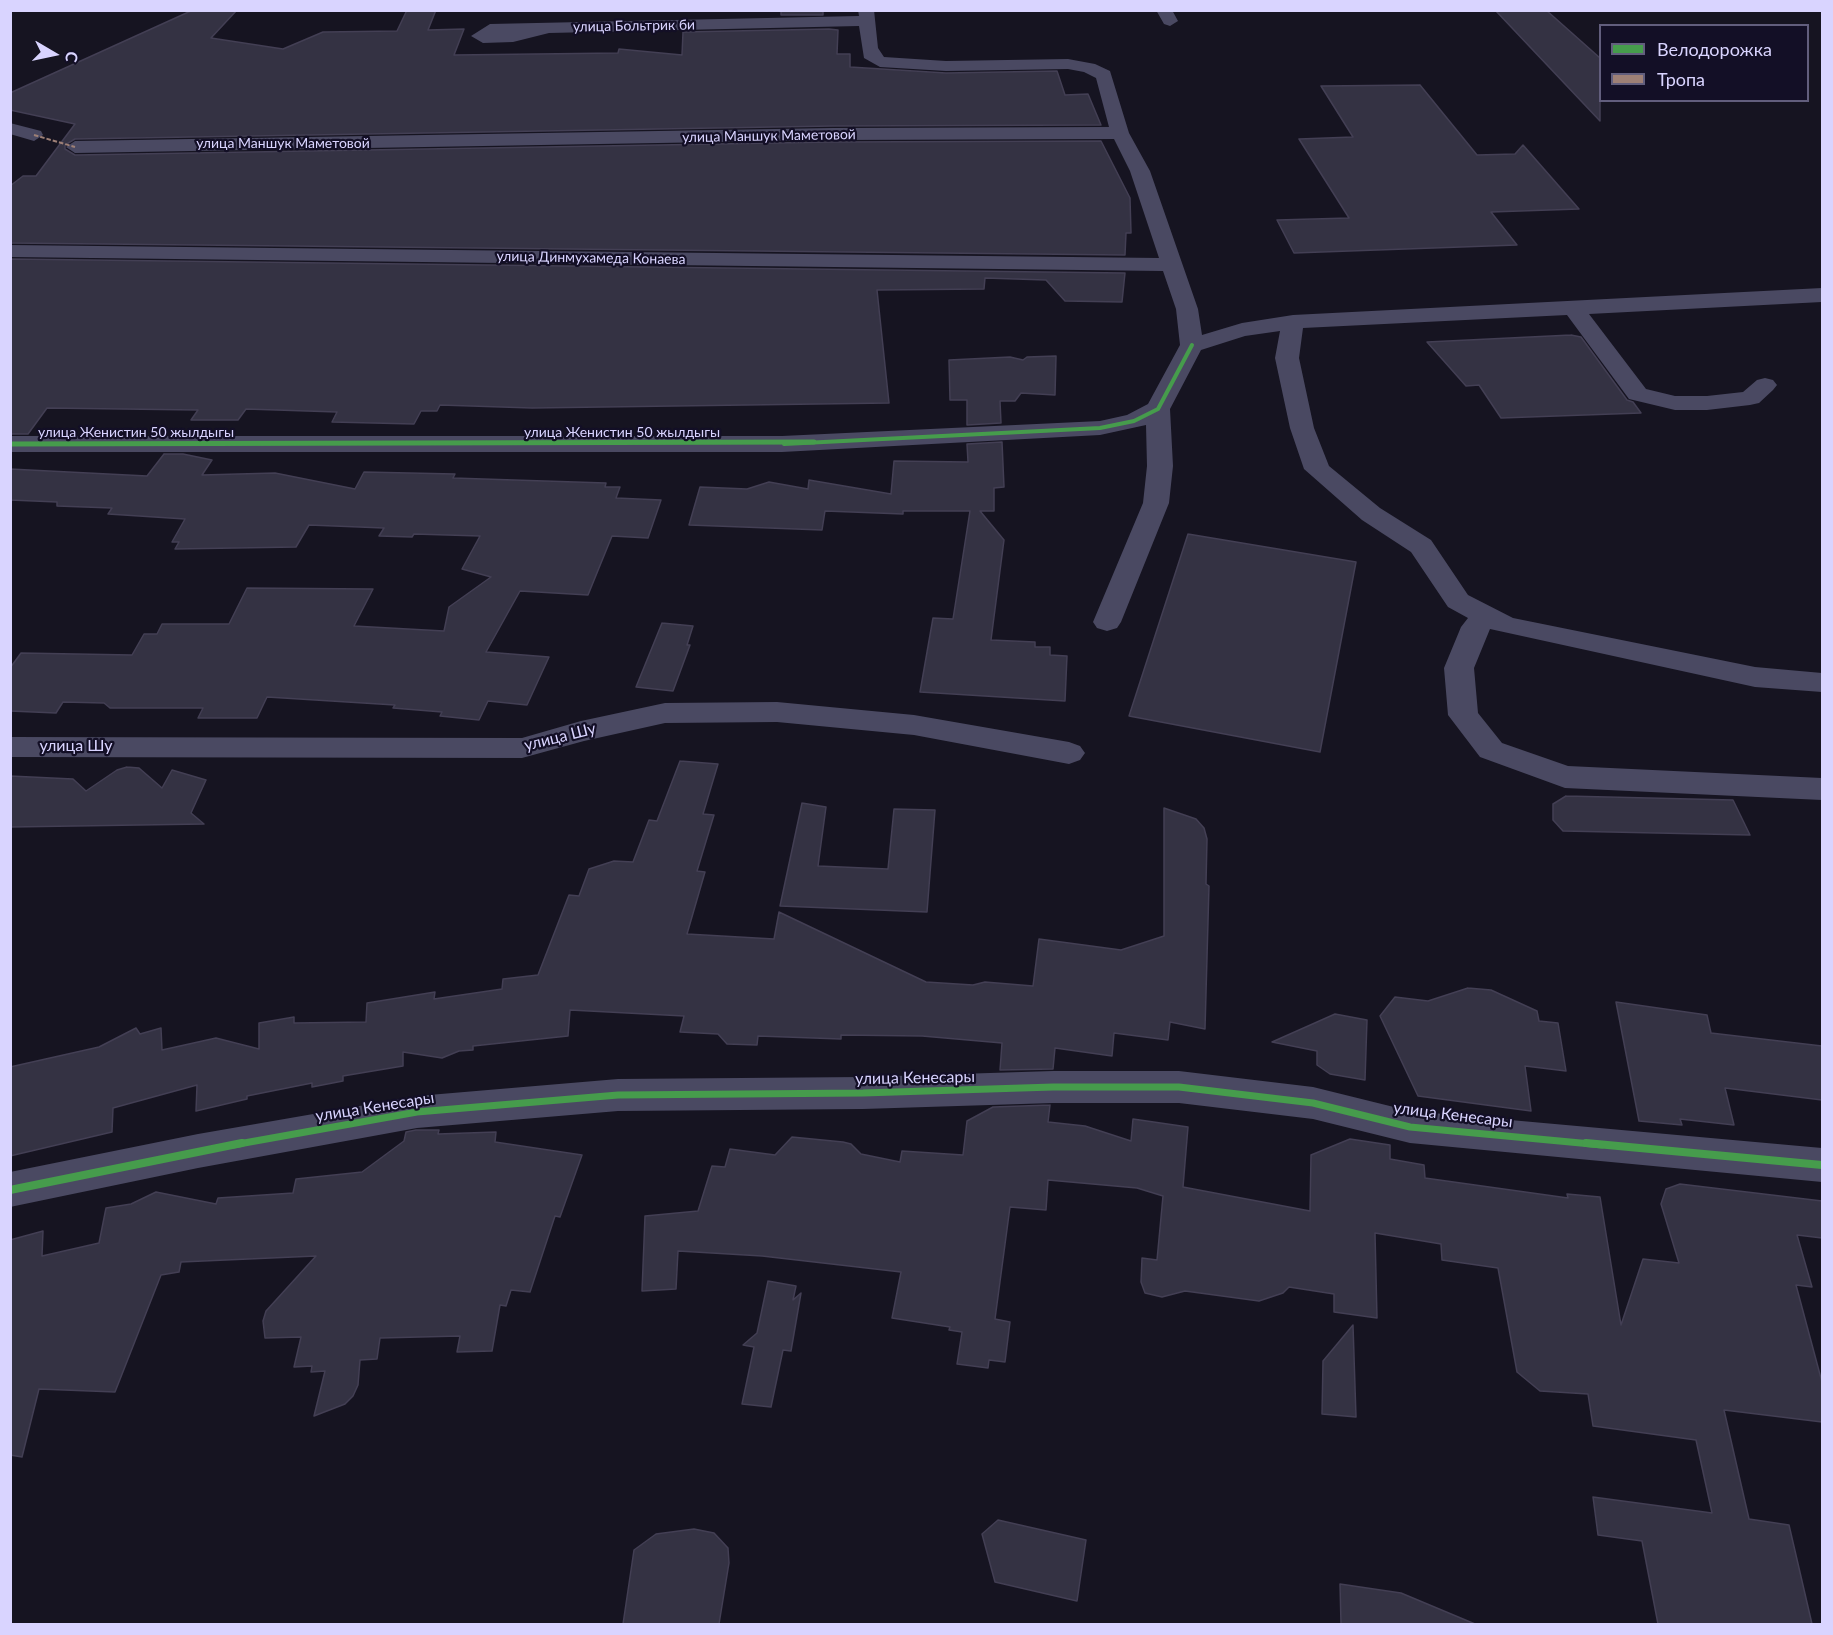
<!DOCTYPE html>
<html>
<head>
<meta charset="utf-8">
<style>
	body { margin:0 }
	#map { position:relative; width:1833px; height:1635px; overflow:hidden; background:#161421; font-family:Lato,sans-serif }
	canvas { display:block }
	.frame { position:absolute; inset:0; border:12px solid #d9d4ff; pointer-events:none }
	.legend { position:absolute; left:1599px; top:24px; width:210px; height:78px; box-sizing:border-box; background:#130f26; border:2px solid #625e7d; margin:0; padding:8px 10px; list-style:none; font-size:18px; color:#d9d4ff }
	.legend li { display:flex; align-items:center; gap:12px; height:30px }
	.legend b { width:30px; border:2px solid #625e7d }
	.north { position:absolute; left:24px; top:24px; width:60px; height:60px; -webkit-text-stroke:4px #130f26; paint-order:stroke; rotate:99deg; font-size:16px; font-weight:700; line-height:24px; text-align:center; color:#d9d4ff }
	.north::after { content:''; display:block; margin:auto; width:21px; height:27px; background:#d9d4ff; clip-path:polygon(50% 0,100% 100%,50% 72%,0 100%) }
</style>
</head>
<body>
<div id="map">
<canvas width="1833" height="1635"></canvas>
<div class="frame"></div>
<ul class="legend">
<li><b style="height:8px;background:#469c4c"></b>Велодорожка</li>
<li><b style="height:8px;background:#9e8076"></b>Тропа</li>
</ul>
<div class="north">С</div>
</div>
<script>
const ctx = document.querySelector('canvas').getContext('2d');
ctx.lineJoin = 'round';
function fill(path, color) { ctx.fillStyle = color; ctx.fill(path, 'evenodd'); }
const toPath = rows => new Path2D(rows.map(r => 'M' + r).join(''));
function strokePath(path, color, width, dash) { ctx.strokeStyle = color; ctx.lineWidth = width; ctx.lineCap = dash ? 'butt' : 'round'; ctx.setLineDash(dash || []); ctx.stroke(path); }
function drawText(font, color, halo, rows, align = 'center') {
  ctx.font = font + ' Lato,sans-serif'; ctx.lineWidth = 4.5; ctx.setLineDash([]); ctx.textBaseline = 'middle'; ctx.strokeStyle = halo; ctx.fillStyle = color; for (const [text, x, y, turn = 0] of rows) {
    ctx.save(); ctx.translate(x, y); ctx.rotate((+turn || 0) * Math.PI / 180); ctx.textAlign = isNaN(turn) ? turn : align; if (halo) ctx.strokeText(text, 0, 0); ctx.fillText(text, 0, 0); ctx.restore();
  }
}
const building = toPath([
	[193,10,237,10,211,38,283,49,323,32,397,31,407,10,436,10,428,30,464,29,454,55,618,53,619,49,682,55,683,32,829,29,838,30,837,54,850,54,850,67,946,73,1057,71,1065,95,1088,94,1101,125,833,126,75,139,65,145,65,149,75,155,833,142,1101,141,1130,198,1131,233,1126,233,1125,255,10,243,10,186,23,176,36,176,75,124,10,110,10,93,193,10],
	[781,10,823,10,823,15,781,15,781,10],
	[1495,10,1546,10,1600,58,1600,121,1495,10],
	[1420,85,1477,155,1515,154,1523,145,1579,209,1491,212,1517,245,1294,253,1277,220,1349,218,1299,139,1353,137,1321,86,1420,85],
	[10,259,1125,273,1122,302,1065,301,1046,280,985,278,984,289,877,290,889,403,532,408,440,405,437,411,421,411,414,424,332,422,337,412,246,409,238,420,191,420,198,410,47,408,28,434,10,434,10,259],
	[1571,335,1581,337,1627,400,1633,402,1641,413,1501,418,1479,385,1466,386,1427,342,1571,335],
	[1056,356,1055,395,1021,393,1015,401,1000,401,1001,423,967,425,967,400,950,400,949,360,1010,357,1023,360,1027,357,1056,356],
	[1002,442,1004,487,994,488,994,511,980,511,1004,540,991,640,1035,642,1035,647,1050,647,1050,655,1067,656,1065,701,920,692,933,618,953,619,970,511,903,511,903,514,825,511,822,530,689,525,700,487,747,489,769,482,808,489,809,480,891,494,894,461,968,462,967,444,1002,442],
	[164,454,183,454,212,460,202,475,275,473,355,489,364,472,455,474,453,478,606,483,605,487,620,487,616,498,661,500,648,538,612,536,588,595,520,591,486,652,549,657,527,705,488,701,479,720,440,716,442,712,393,708,395,705,267,697,257,718,198,718,203,708,110,708,104,703,63,702,56,713,10,711,10,668,21,653,132,655,144,634,157,634,162,624,229,624,247,588,373,589,354,626,444,631,449,607,491,577,462,569,480,536,414,534,412,537,379,536,384,528,309,525,296,547,175,549,179,542,172,542,185,519,108,514,112,508,57,506,57,502,10,500,10,469,147,476,164,454],
	[1188,534,1356,562,1320,752,1129,716,1188,534],
	[662,623,693,626,687,645,690,645,673,691,636,687,662,623],
	[680,761,718,764,703,814,714,815,697,871,705,872,687,934,774,939,779,912,926,982,973,985,985,982,1033,986,1039,939,1121,950,1164,936,1164,808,1196,819,1204,828,1207,839,1206,884,1209,886,1205,1029,1170,1022,1168,1040,1114,1033,1112,1056,1055,1048,1053,1069,1000,1070,1002,1043,922,1036,841,1035,841,1039,758,1036,757,1045,727,1044,718,1034,680,1032,684,1016,570,1010,568,1036,473,1046,473,1050,459,1051,442,1058,403,1052,403,1066,343,1076,343,1081,312,1087,312,1083,247,1096,247,1099,196,1111,197,1085,113,1108,112,1132,10,1156,10,1067,99,1047,136,1028,140,1034,161,1028,162,1050,216,1038,259,1049,259,1023,294,1017,294,1023,366,1022,367,1003,435,992,434,999,502,989,503,979,538,975,569,895,579,896,589,869,614,861,633,862,649,820,657,821,680,761],
	[127,767,139,768,162,788,172,770,206,780,191,813,204,824,10,827,10,776,73,779,86,791,117,770,127,767],
	[1566,796,1733,800,1750,835,1563,831,1553,820,1553,804,1566,796],
	[802,803,826,807,818,866,888,869,894,809,935,810,927,912,780,906,802,803],
	[1468,988,1491,990,1537,1011,1539,1021,1558,1023,1566,1071,1525,1066,1531,1111,1418,1096,1380,1016,1395,997,1428,1001,1468,988],
	[1616,1002,1707,1015,1711,1033,1822,1046,1822,1100,1725,1088,1734,1125,1680,1119,1682,1125,1639,1121,1616,1002],
	[1335,1014,1367,1020,1365,1080,1330,1074,1317,1065,1317,1051,1272,1042,1335,1014],
	[1050,1105,1048,1122,1085,1126,1131,1141,1133,1119,1188,1127,1183,1187,1310,1211,1311,1155,1350,1139,1390,1145,1390,1159,1424,1165,1425,1178,1568,1198,1567,1194,1600,1197,1621,1325,1643,1259,1679,1263,1661,1204,1666,1189,1680,1184,1822,1201,1822,1238,1797,1235,1812,1287,1796,1285,1822,1382,1822,1422,1724,1410,1749,1519,1789,1525,1812,1624,1658,1624,1642,1541,1598,1535,1593,1497,1712,1513,1696,1440,1593,1426,1588,1394,1540,1391,1517,1372,1498,1268,1442,1260,1441,1244,1375,1233,1377,1318,1334,1312,1334,1294,1289,1287,1283,1293,1259,1301,1185,1291,1162,1297,1145,1293,1141,1282,1142,1258,1157,1260,1163,1196,1137,1188,1048,1180,1046,1210,1010,1207,995,1319,1010,1322,1005,1362,989,1360,988,1368,957,1364,962,1332,949,1330,950,1327,892,1318,901,1272,762,1256,678,1251,676,1289,642,1291,645,1216,698,1211,712,1166,725,1167,730,1149,775,1155,792,1137,843,1142,851,1144,861,1154,900,1162,902,1151,963,1155,967,1121,993,1107,1050,1105],
	[416,1130,439,1130,438,1134,496,1132,495,1142,582,1155,560,1217,555,1216,530,1292,511,1290,506,1306,500,1305,492,1351,457,1352,460,1336,380,1338,377,1359,360,1360,358,1385,353,1396,345,1404,314,1416,325,1371,311,1372,312,1366,294,1367,301,1337,265,1338,263,1321,266,1311,316,1256,181,1262,179,1272,161,1275,115,1392,39,1389,22,1457,10,1455,10,1240,43,1231,42,1256,99,1243,106,1208,131,1204,156,1192,216,1204,218,1198,293,1193,296,1179,362,1172,404,1141,406,1132,416,1130],
	[768,1281,796,1286,793,1300,801,1293,791,1351,783,1350,771,1407,742,1404,754,1347,743,1345,757,1333,768,1281],
	[1353,1325,1356,1417,1322,1414,1323,1361,1353,1325],
	[998,1520,1086,1540,1077,1601,995,1582,982,1534,998,1520],
	[694,1529,714,1533,728,1548,729,1563,719,1624,623,1624,634,1550,656,1534,694,1529],
	[1340,1584,1401,1593,1475,1624,1341,1624,1340,1584]
]);
const minor = toPath([
	[858,10,874,10,878,48,884,57,946,61,1068,59,1095,64,1110,71,1129,133,1150,171,1198,309,1202,335,1242,323,1293,315,1822,288,1822,302,1589,314,1646,389,1675,396,1707,396,1743,392,1757,380,1765,378,1773,380,1777,385,1773,390,1759,403,1750,405,1707,410,1675,410,1629,399,1567,315,1303,328,1299,358,1314,428,1329,466,1380,508,1431,540,1468,595,1513,618,1755,667,1822,673,1822,692,1755,687,1490,629,1474,668,1478,713,1502,743,1568,766,1822,778,1822,800,1565,788,1480,757,1448,715,1444,668,1461,627,1468,618,1448,607,1411,552,1362,520,1304,469,1290,428,1275,358,1280,331,1245,336,1201,350,1170,409,1173,466,1169,503,1121,622,1117,628,1107,631,1097,628,1093,622,1143,503,1147,466,1146,425,1100,435,782,452,10,452,10,436,782,436,1100,421,1127,415,1148,404,1180,345,1176,309,1163,271,10,257,10,245,1159,258,1130,171,1114,139,833,140,75,153,66,147,75,141,833,128,1109,127,1096,78,1084,72,1068,69,946,71,880,67,864,58,859,26,549,33,513,42,483,43,471,36,490,24,859,16,858,10],
	[1156,10,1172,10,1178,21,1170,26,1164,24,1156,10],
	[10,123,41,131,43,135,34,141,10,134,10,123],
	[777,702,914,715,1069,742,1080,746,1085,753,1080,760,1069,764,914,735,777,722,665,723,584,741,522,758,10,757,10,737,522,738,581,721,665,703,777,702],
	[1053,1071,1179,1071,1313,1087,1410,1111,1822,1148,1822,1182,1410,1143,1313,1119,1179,1103,1053,1103,863,1109,618,1111,417,1128,198,1168,10,1207,10,1172,198,1134,417,1096,618,1079,863,1077,1053,1071]
]);
const quiet = toPath([
	[34,135,75,147]
]);
const cyclewayFar3 = toPath([
	[784,444,1100,428,1134,421,1158,409,1192,345]
]);
const cyclewayFar2 = toPath([
	[10,444,814,442]
]);
const cyclewayFar1 = toPath([
	[233,1145,417,1112,618,1095,863,1093,1053,1087,1179,1087,1313,1103,1410,1127,1602,1145]
]);
const cycleway = toPath([
	[1586,1143,1822,1165],
	[10,1190,242,1143]
]);
const farStreetnames = [
	["улица Больтрик би",634,26,-1],
	["улица Маншук Маметовой",769,136,-1],
	["улица Маншук Маметовой",283,143],
	["улица Динмухамеда Конаева",591,258,1],
	["улица Женистин 50 жылдыгы",136,432],
	["улица Женистин 50 жылдыгы",622,432]
];
const streetNames = [
	["улица Шу",560,737,-14],
	["улица Шу",76,746],
	["улица Кенесары",915,1078,-1],
	["улица Кенесары",375,1107,-9],
	["улица Кенесары",1453,1115,7]
];
fill(building, '#343243');
strokePath(building, '#433f54', 1.5);
fill(minor, '#4a4962');
strokePath(quiet, '#9e8076', 2, [4.5, 2]);
strokePath(cyclewayFar3, '#469c4c', 4);
strokePath(cyclewayFar2, '#469c4c', 5);
strokePath(cyclewayFar1, '#469c4c', 7);
strokePath(cycleway, '#469c4c', 8);
drawText('14px', '#d9d4ff', '#130f26', farStreetnames);
drawText('16px', '#d9d4ff', '#130f26', streetNames);
</script>
</body>
</html>
